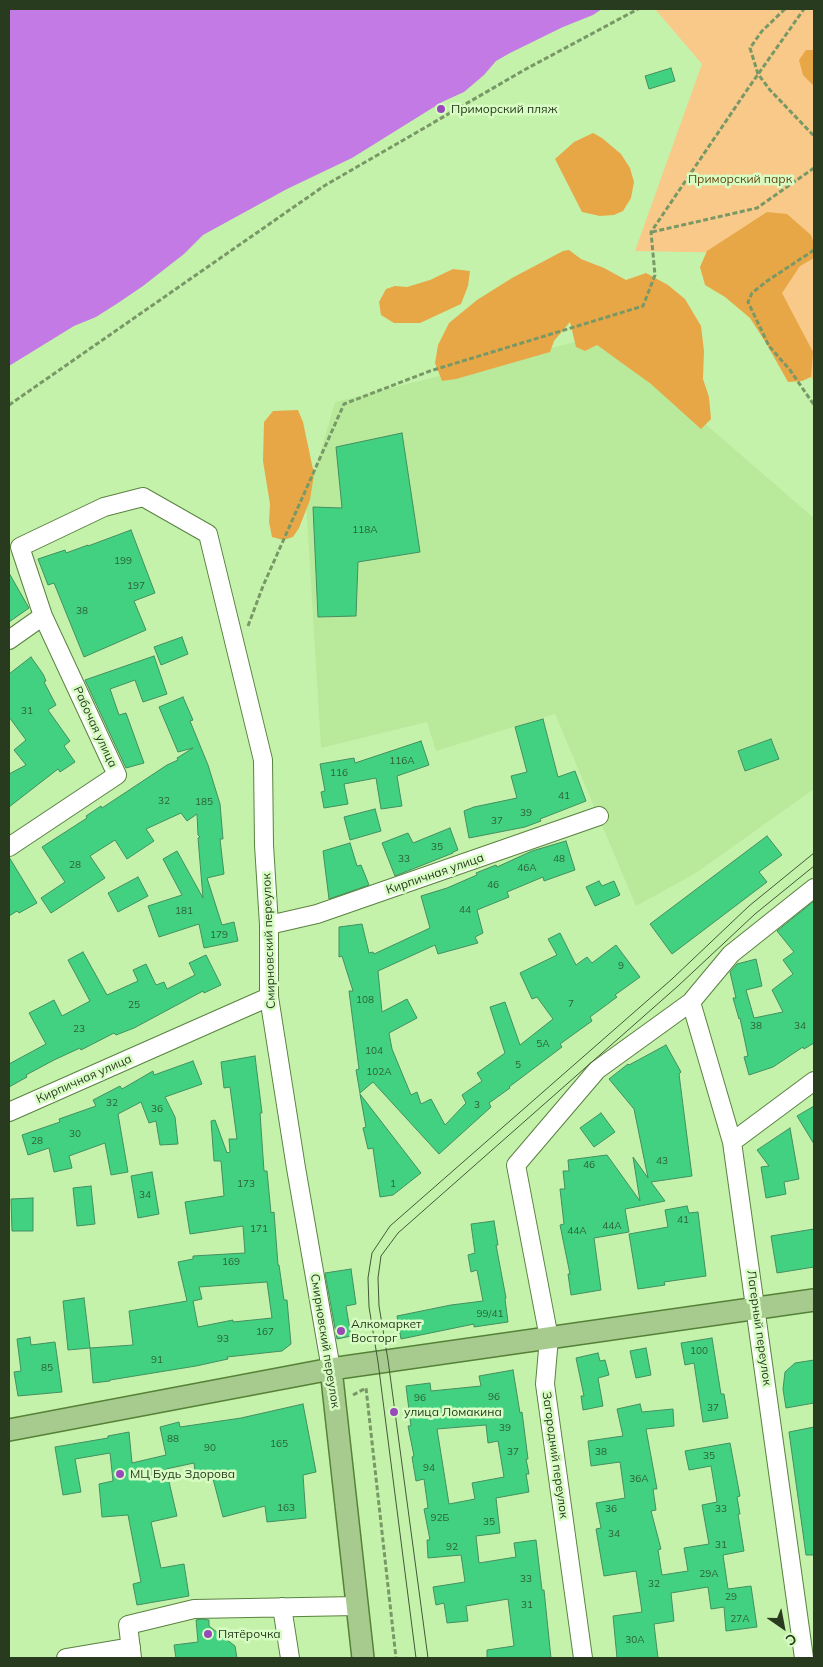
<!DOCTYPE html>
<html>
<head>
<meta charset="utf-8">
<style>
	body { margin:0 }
	#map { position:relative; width:823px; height:1667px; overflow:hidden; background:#c5f2ab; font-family:Mulish,sans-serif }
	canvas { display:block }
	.frame { position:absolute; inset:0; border:10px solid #293b1f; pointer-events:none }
	.north { position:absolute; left:758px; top:1602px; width:50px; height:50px; -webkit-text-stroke:4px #d8fdc4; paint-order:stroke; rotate:147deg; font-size:14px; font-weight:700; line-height:20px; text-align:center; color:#293b1f }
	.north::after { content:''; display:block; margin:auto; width:18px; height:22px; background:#293b1f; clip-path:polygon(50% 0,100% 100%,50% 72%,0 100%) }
</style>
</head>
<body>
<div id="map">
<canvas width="823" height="1667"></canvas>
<div class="frame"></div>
<div class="north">С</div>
</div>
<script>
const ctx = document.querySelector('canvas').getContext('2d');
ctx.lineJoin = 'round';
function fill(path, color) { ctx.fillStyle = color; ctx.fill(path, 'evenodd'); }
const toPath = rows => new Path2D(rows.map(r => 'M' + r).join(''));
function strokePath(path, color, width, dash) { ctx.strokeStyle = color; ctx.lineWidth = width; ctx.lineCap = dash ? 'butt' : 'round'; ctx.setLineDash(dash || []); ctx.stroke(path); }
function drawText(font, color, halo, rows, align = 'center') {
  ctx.font = font + ' Mulish,sans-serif'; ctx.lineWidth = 5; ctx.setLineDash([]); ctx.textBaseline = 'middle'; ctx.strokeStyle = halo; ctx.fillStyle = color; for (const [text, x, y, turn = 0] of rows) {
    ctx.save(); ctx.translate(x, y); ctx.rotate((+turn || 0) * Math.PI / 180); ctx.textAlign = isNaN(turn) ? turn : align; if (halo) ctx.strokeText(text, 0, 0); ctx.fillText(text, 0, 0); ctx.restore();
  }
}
const built = toPath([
	[587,339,651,377,814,518,814,789,696,873,636,906,555,714,436,751,427,722,321,748,306,502,335,402]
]);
const green = toPath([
	[655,9,814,9,814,382,738,253,635,251,702,64]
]);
const forest = toPath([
	[806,50,814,50,814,86,803,75,799,60],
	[593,133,602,138,621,154,630,168,634,182,631,198,623,211,614,215,600,216,582,212,555,159,574,142],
	[767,212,787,214,811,235,814,244,814,258,800,266,782,293,813,352,811,377,802,381,788,382,766,343,750,318,725,297,705,285,700,267,707,251],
	[569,250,581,259,604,268,626,280,646,273,668,285,685,299,701,326,704,351,703,379,709,397,711,419,701,429,651,384,597,345,585,351,576,347,570,322,554,341,550,352,456,379,442,381,435,363,438,345,449,323,477,300,512,278,563,251],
	[453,269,470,271,468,286,461,304,420,323,394,323,381,315,379,302,386,289,395,286,407,287,430,280],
	[298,410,303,422,314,474,310,500,299,528,293,537,283,540,272,537,269,522,270,504,263,461,264,422,273,411]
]);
const water = toPath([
	[9,9,602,9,593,15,563,27,510,53,496,61,484,75,464,92,442,102,352,158,287,189,203,235,184,254,143,286,118,303,96,317,74,326,9,366]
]);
const building = toPath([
	[671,68,675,81,649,89,645,76,671,68],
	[402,433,420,552,358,562,356,616,318,617,313,507,342,508,336,447,402,433],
	[131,530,155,593,134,601,146,630,84,657,54,583,48,585,38,559,65,550,66,553,88,545,88,546,131,530],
	[9,573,29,608,9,622,9,573],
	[182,637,188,654,161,665,154,647,182,637],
	[154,656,167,694,143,702,135,680,110,689,119,715,126,713,144,763,126,768,85,680,154,656],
	[31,657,43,674,46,681,44,682,56,705,48,710,70,741,64,746,75,762,60,772,58,769,9,807,9,774,26,765,14,750,26,740,9,717,9,674,31,657],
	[183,697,193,720,190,721,208,765,220,804,223,839,220,839,224,874,207,878,222,925,234,922,238,941,204,948,199,924,159,937,148,906,182,895,163,859,177,851,203,898,198,838,200,837,198,835,197,814,187,821,181,813,146,829,154,841,127,859,115,840,90,856,105,878,51,913,41,898,65,882,42,847,87,818,86,816,101,806,102,808,167,765,178,760,177,758,193,748,178,752,159,707,183,697],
	[543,719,558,777,575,771,586,801,540,819,541,821,525,827,469,838,464,811,474,807,517,798,511,776,527,772,515,727,543,719],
	[771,739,779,759,745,771,738,751,771,739],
	[421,741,429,765,397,776,402,806,381,809,376,778,344,784,348,804,324,808,321,792,325,791,320,764,354,758,355,763,421,741],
	[375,809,381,831,350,840,344,817,375,809],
	[450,828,458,850,453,852,453,853,395,876,382,843,408,833,413,843,450,828],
	[767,836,782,855,759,872,767,882,672,954,650,924,767,836],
	[566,841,575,870,544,881,543,877,507,892,509,897,477,910,483,933,475,937,478,943,438,954,435,945,378,971,382,1012,407,999,417,1018,389,1033,392,1049,411,1095,417,1092,421,1104,431,1099,445,1125,466,1103,462,1095,482,1081,477,1073,505,1053,490,1007,505,1002,520,1045,553,1019,537,997,532,999,520,973,557,955,548,939,560,933,576,965,587,957,592,963,616,945,640,977,615,995,617,997,590,1017,592,1021,560,1044,562,1047,509,1087,510,1088,489,1103,491,1107,439,1154,373,1082,360,1093,356,1070,359,1069,349,991,353,991,342,956,339,957,339,927,362,924,369,953,373,952,374,954,430,928,421,896,447,888,477,875,476,873,496,865,497,867,532,851,566,841],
	[350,843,357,866,361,865,369,885,329,899,323,851,350,843],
	[9,857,37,903,19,913,17,911,9,916,9,857],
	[138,877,148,896,118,912,108,893,138,877],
	[599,881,602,886,614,881,620,895,595,906,586,887,599,881],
	[814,901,814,1043,804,1049,803,1047,773,1067,749,1075,744,1057,748,1056,740,1018,739,1019,733,998,736,998,730,972,737,964,756,959,762,986,746,990,754,1018,783,1012,772,990,793,974,783,960,794,952,777,931,814,901],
	[83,952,107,995,138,981,133,970,146,964,156,985,164,982,167,989,195,975,189,963,206,955,221,985,204,993,203,991,134,1028,116,1035,114,1033,81,1050,80,1048,54,1060,26,1075,27,1077,9,1087,9,1064,46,1044,29,1013,54,1000,62,1016,90,1001,68,960,83,952],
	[666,1045,681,1072,679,1074,692,1176,651,1182,665,1201,625,1209,629,1232,594,1238,601,1290,571,1295,568,1274,570,1274,560,1225,564,1224,560,1189,565,1189,563,1171,569,1171,568,1160,607,1155,640,1201,633,1157,648,1178,634,1109,609,1079,628,1064,629,1065,666,1045],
	[255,1056,262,1113,260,1113,264,1171,267,1171,271,1213,274,1212,278,1265,279,1265,284,1300,287,1300,291,1344,282,1351,227,1357,228,1359,196,1366,110,1380,110,1381,93,1383,90,1348,133,1345,129,1311,187,1301,178,1262,193,1259,193,1256,245,1253,243,1226,190,1234,185,1202,224,1196,221,1161,214,1161,211,1121,215,1120,227,1153,230,1152,229,1139,237,1139,230,1087,224,1088,221,1062,255,1056],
	[267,1282,272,1318,233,1322,233,1320,198,1327,193,1301,202,1299,199,1287,267,1282],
	[193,1061,202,1084,165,1097,175,1117,178,1144,160,1145,156,1121,149,1123,141,1102,118,1114,128,1172,111,1175,105,1143,69,1156,72,1168,54,1172,49,1148,28,1155,22,1135,60,1122,59,1119,96,1106,93,1100,120,1086,122,1089,153,1071,154,1075,193,1061],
	[360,1094,421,1173,393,1195,380,1197,373,1148,368,1149,363,1128,366,1127,360,1094],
	[814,1106,814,1144,797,1116,814,1106],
	[601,1113,615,1132,594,1147,580,1128,601,1113],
	[790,1128,799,1179,784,1182,786,1194,766,1198,761,1167,769,1166,757,1150,790,1128],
	[152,1172,159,1214,138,1218,131,1176,152,1172],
	[91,1186,95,1224,77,1226,73,1188,91,1186],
	[33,1198,33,1231,12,1231,11,1199,33,1198],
	[687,1206,689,1213,698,1212,706,1276,664,1282,665,1285,638,1289,629,1234,668,1227,665,1210,687,1206],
	[494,1221,498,1245,496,1245,506,1298,505,1299,508,1322,474,1327,474,1324,401,1339,397,1316,451,1305,483,1301,477,1270,471,1272,468,1255,475,1253,471,1224,494,1221],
	[814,1229,814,1267,777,1273,771,1236,814,1229],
	[351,1269,356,1304,346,1306,351,1336,337,1339,325,1273,351,1269],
	[84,1298,90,1348,68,1350,63,1301,84,1298],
	[30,1337,31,1345,55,1342,62,1392,18,1396,14,1372,21,1371,17,1339,30,1337],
	[712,1338,721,1394,724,1394,728,1418,703,1422,694,1363,685,1365,681,1343,712,1338],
	[646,1348,651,1375,636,1378,630,1351,646,1348],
	[598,1353,600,1361,605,1360,609,1375,598,1378,603,1406,583,1410,581,1396,584,1396,576,1358,598,1353],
	[814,1360,814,1403,786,1408,783,1389,785,1372,795,1363,814,1360],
	[513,1370,520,1413,522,1412,528,1459,526,1459,529,1474,526,1474,529,1492,496,1498,500,1533,476,1536,479,1563,516,1557,514,1543,536,1540,542,1590,544,1590,551,1658,487,1658,487,1650,514,1646,508,1599,466,1606,468,1621,447,1623,444,1603,436,1605,433,1587,465,1582,461,1555,428,1558,427,1540,430,1540,424,1509,428,1508,424,1479,416,1481,412,1457,414,1456,408,1426,411,1426,406,1386,430,1383,431,1391,481,1386,479,1376,513,1370],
	[486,1425,488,1443,498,1441,504,1477,472,1483,475,1499,449,1504,437,1429,486,1425],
	[303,1404,316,1472,303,1475,306,1518,267,1522,265,1506,223,1517,212,1475,196,1479,194,1463,166,1469,177,1516,151,1522,161,1568,184,1564,189,1596,137,1605,133,1584,141,1582,128,1515,102,1517,99,1484,113,1481,110,1453,75,1459,81,1492,63,1495,55,1447,108,1438,108,1436,129,1432,132,1463,166,1455,160,1427,179,1422,180,1427,241,1418,303,1404],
	[640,1404,642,1412,673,1409,674,1426,646,1429,657,1489,653,1489,656,1510,651,1511,661,1549,658,1550,662,1575,688,1571,684,1548,709,1544,702,1505,717,1502,711,1466,689,1470,685,1451,730,1443,740,1496,737,1497,740,1514,738,1514,744,1551,723,1555,728,1589,751,1586,757,1627,726,1631,724,1607,711,1609,708,1587,671,1593,674,1621,654,1624,658,1658,617,1658,613,1616,642,1612,636,1571,604,1576,596,1529,601,1528,596,1503,625,1498,620,1462,591,1466,588,1441,623,1436,617,1409,640,1404],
	[814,1427,814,1555,806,1555,789,1432,814,1427],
	[201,1619,209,1620,209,1626,235,1646,237,1658,176,1658,174,1645,198,1642,196,1620,201,1619]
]);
const path = toPath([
	[785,9,762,31,750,48,758,74,770,90,814,136],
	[652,232,757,208,814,168],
	[814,250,767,281,752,293,748,302,769,346,790,370,814,405],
	[9,405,324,186,526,69,638,9],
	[248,626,263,586,344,404,430,371,643,306,655,275,651,232,747,90,804,9],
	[353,1395,366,1388,396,1658]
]);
const minor = toPath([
	[9,640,43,616],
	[9,847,117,775,43,616,20,547,104,507,143,497,208,534,263,760,264,845,269,925,269,997,296,1168,331,1369],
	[269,925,317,914,599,816],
	[691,1002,732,1142,804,1658],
	[9,1112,269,997],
	[732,1142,814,1081],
	[282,1607,290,1658],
	[66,1658,131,1647],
	[132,1658,128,1625,194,1609,357,1606],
	[583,1658,545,1384,549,1338,516,1165,597,1070,691,1002,731,954,814,888]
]);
const major = toPath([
	[331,1369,363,1658],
	[9,1430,331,1369,814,1300]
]);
const tram = toPath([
	[416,1658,378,1362,369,1307,368,1278,372,1253,390,1226,672,979,749,906,814,853],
	[428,1658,388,1360,379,1306,378,1278,381,1256,398,1233,678,986,755,914,814,866]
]);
const markers = [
	[441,109,5,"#994aba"],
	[341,1331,5,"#994aba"],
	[394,1412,5,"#994aba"],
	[120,1474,5,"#994aba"],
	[208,1634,5,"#994aba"]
];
const numberNames = [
	["118А",365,530],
	["199",123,561],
	["197",136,586],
	["38",82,611],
	["31",27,711],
	["116А",402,761],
	["116",339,773],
	["41",564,796],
	["32",164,801],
	["185",204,802],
	["39",526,813],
	["37",497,821],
	["35",437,847],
	["33",404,859],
	["48",559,859],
	["28",75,865],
	["46А",527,868],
	["46",493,885],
	["44",465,910],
	["181",184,911],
	["179",219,935],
	["9",621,966],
	["108",365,1000],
	["7",571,1004],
	["25",134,1005],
	["38",756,1026],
	["34",800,1026],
	["23",79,1029],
	["5А",543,1044],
	["104",374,1051],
	["5",518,1065],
	["102А",379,1072],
	["32",112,1103],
	["3",477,1105],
	["36",157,1109],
	["30",75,1134],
	["28",37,1141],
	["43",662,1161],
	["46",589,1165],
	["173",246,1184],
	["1",393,1184],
	["34",145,1195],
	["41",683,1220],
	["44А",612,1226],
	["171",259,1229],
	["44А",577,1231],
	["169",231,1262],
	["99/41",490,1314],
	["167",265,1332],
	["93",223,1339],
	["100",699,1351],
	["91",157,1360],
	["85",47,1368],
	["96",494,1397],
	["96",420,1398],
	["37",713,1408],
	["39",505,1428],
	["88",173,1439],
	["165",279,1444],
	["90",210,1448],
	["37",513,1452],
	["38",601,1452],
	["35",709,1456],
	["94",429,1468],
	["36А",639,1479],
	["163",286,1508],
	["36",611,1509],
	["33",721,1509],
	["92Б",440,1518],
	["35",489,1522],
	["34",614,1534],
	["31",721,1545],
	["92",452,1547],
	["29А",709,1574],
	["33",526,1579],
	["32",654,1584],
	["29",731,1597],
	["31",527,1605],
	["27А",740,1619],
	["30А",635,1640]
];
const poiNames = [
	["Приморский пляж",451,109],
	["Алкомаркет",351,1324],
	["Восторг",351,1338],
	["улица Ломакина",404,1412],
	["МЦ Будь Здорова",130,1474],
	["Пятёрочка",218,1634]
];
const parkNames = [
	["Приморский парк",740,179]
];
const streetNames = [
	["Рабочая улица",95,727,65],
	["Кирпичная улица",435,874,-19],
	["Смирновский переулок",269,941,-92],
	["Кирпичная улица",84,1079,-24],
	["Лагерный переулок",759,1328,82],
	["Смирновский переулок",325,1341,81],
	["Загородний переулок",555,1455,82]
];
fill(built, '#b9ea9c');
fill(green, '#f8c988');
fill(forest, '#e7a746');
fill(water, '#c47ae5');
fill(building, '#41d181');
strokePath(building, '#438f60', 1);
strokePath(minor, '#5a8240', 20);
strokePath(major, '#558236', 24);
strokePath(path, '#789866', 3, [5, 2.5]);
strokePath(minor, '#fff', 18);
strokePath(major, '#a7cb8e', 21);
strokePath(tram, '#435936', 1);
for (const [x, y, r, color] of markers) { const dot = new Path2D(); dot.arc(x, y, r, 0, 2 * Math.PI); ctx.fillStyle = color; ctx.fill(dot); strokePath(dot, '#d8fdc4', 2); }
drawText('10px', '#2f6038', null, numberNames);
drawText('12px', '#293b1f', '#d8fdc4', poiNames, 'left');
drawText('12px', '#684713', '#d8fdc4', parkNames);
drawText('12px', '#293b1f', '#d8fdc4', streetNames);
</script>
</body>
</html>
